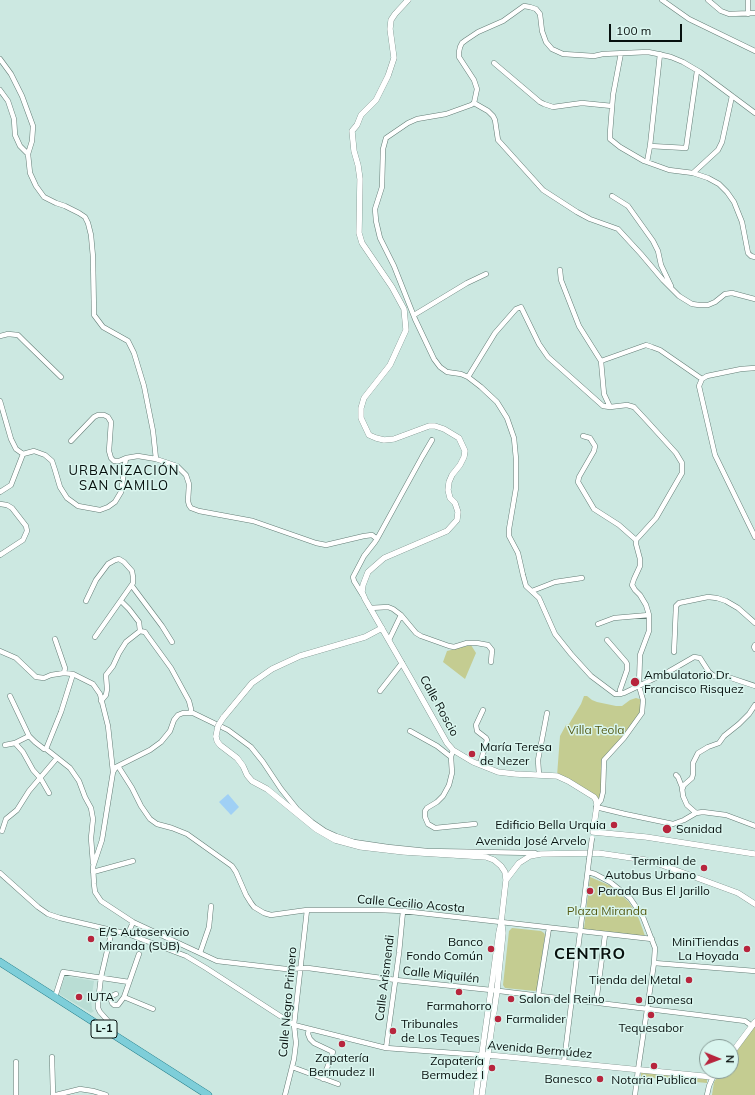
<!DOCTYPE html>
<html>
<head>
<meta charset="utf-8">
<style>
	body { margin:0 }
	#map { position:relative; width:755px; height:1095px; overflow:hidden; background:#cce8e1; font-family:Mulish,sans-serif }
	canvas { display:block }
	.north { position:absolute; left:699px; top:1039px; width:40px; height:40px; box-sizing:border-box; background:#d9f5ee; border:1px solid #859994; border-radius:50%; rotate:91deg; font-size:11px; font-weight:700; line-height:16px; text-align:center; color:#07100e }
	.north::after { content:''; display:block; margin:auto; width:14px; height:18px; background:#b7253d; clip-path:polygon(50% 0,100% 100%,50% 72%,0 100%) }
	.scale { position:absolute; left:609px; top:24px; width:73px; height:18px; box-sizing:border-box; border:2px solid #07100e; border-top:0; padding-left:5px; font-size:12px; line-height:14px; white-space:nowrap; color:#07100e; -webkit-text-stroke:3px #d9f5ee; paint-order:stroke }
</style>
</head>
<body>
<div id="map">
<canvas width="755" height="1095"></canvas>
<div class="north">N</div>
<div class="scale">100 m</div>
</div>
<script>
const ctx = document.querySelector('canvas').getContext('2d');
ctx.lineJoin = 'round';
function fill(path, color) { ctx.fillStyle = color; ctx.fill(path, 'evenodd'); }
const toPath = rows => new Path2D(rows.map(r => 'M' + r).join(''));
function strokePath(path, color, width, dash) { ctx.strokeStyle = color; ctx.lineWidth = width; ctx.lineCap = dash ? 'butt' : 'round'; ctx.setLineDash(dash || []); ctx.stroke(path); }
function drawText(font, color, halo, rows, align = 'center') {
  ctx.font = font + ' Mulish,sans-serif'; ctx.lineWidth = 3; ctx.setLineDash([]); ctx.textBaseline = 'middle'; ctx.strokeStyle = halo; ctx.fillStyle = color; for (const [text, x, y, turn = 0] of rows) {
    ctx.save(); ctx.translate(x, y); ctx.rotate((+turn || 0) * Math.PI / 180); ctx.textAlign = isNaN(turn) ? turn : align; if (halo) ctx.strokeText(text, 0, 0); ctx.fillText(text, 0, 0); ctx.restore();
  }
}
const built = toPath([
	[65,976,94,981,91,1001,92,1009,94,1011,91,1013,59,994]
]);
const green = toPath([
	[471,645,476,653,465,679,443,662,447,651],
	[584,696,587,696,592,700,597,702,616,706,622,706,630,700,636,698,643,700,642,713,604,760,601,800,596,800,557,776,560,736,566,725,569,724,581,704],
	[590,877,611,886,629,902,639,919,645,936,584,929],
	[512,928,541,931,544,933,545,935,537,990,535,991,505,988,503,985,509,931],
	[755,1026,755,1095,712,1095,714,1082,722,1071,731,1071,731,1059],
	[641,1072,707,1079,707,1083,641,1077]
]);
const water = toPath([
	[228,794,239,807,231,815,219,802]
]);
const minor = toPath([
	[662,0,689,19,755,51],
	[708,0,721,11,729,14,755,13],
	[748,14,748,0],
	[621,53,613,95,610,133,610,139,620,147,644,161,669,170,693,173,708,178,719,184,727,192,734,202,742,222,748,253,751,256,755,257],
	[0,59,11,74,22,96,33,126,32,141,28,154,30,173,36,186,44,197,56,203,65,206,79,213,85,217,88,223,91,235,93,257,94,315,103,327,128,341,134,353,144,386,153,431,156,459],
	[494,63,540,102,544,104,553,107,582,103,612,106],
	[0,90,8,101,14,119,15,135,20,146,28,154],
	[474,103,488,111,493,116,495,120,498,140,543,190,577,212,590,219,618,229,641,254,663,280,679,296,692,304,699,305,708,305,715,302,725,294,732,293,755,299],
	[755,113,700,72,683,62,671,57,658,54,648,52,603,54,594,56,563,54,552,49,546,42,542,31,540,14,536,9,530,7,524,6,503,21,478,32,466,40,462,43,460,47,459,52,459,57,474,80,477,89,474,103,471,105,446,114,417,119,408,123,386,138,383,149,382,187,375,209,376,221,380,238,394,266,415,319,434,359,440,367,447,372,461,374,468,377,481,387,497,402,507,418,514,438,516,459,516,488,509,529,509,536,518,553,523,575,526,586,539,598,555,634,571,654,591,676,615,694,624,693,668,672,694,657,700,658,709,672,714,676,720,675,725,676,755,686],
	[650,146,686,148,697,71],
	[647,162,650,146,660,54],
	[693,173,718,150,722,142,732,96],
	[612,196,628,206,653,241,658,251,661,265,671,286],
	[560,270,561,280,579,326,601,361],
	[414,315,467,283,486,274],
	[0,336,8,334,18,335,25,342,61,377],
	[755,368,741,369,707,376,702,379,699,386,715,455,755,537],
	[468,377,495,333,516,309,521,307,539,344,548,357,603,406,610,407],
	[0,401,11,439,16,449,23,454],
	[583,436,590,438,595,446,594,451,579,477,578,482,594,509,619,525,636,540],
	[71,441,94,417,98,415,104,415,108,417,111,422,109,451,111,458,114,461,119,461,126,458],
	[0,492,11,485,23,454,34,451,45,455,52,461,55,470,60,487,67,498,78,506,100,510,108,507,115,502,121,492,126,458,138,456,156,459,177,466,186,475,189,484,188,501,189,505,191,508,199,511,253,521,316,543,326,545,364,536,372,535,377,539,375,542,364,556,353,577,354,581,362,594],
	[0,504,7,505,12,508,26,526,27,531,23,540,0,555],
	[377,539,422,457,432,440],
	[132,586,162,626,172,642],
	[532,591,555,582,582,578],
	[86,601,96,580,108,564,115,560,119,559,124,562,132,571,133,577,133,583,95,637],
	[370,608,388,607,393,609,401,615],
	[598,624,614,618,649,615],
	[140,631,145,632,147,635,171,668,189,701,191,709,191,713],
	[55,639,65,668,64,673],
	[389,640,401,615,416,633,421,636,449,646,454,647,467,643,477,643,488,645,492,650,491,662],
	[607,640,626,662,627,664,627,670,620,690,621,694],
	[755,645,754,647,755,649],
	[0,651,16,658,36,677,44,678,51,675,64,673,73,674,93,684,100,694,108,726,113,772],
	[674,652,676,606,679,603,708,597,717,598,726,601,738,608,755,623],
	[380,691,402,663],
	[10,696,29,736,35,742,44,749,46,749,70,768,79,781,85,797,91,808,93,819,91,838,93,863],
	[101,701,106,695,107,689,106,675,113,666,119,653,126,642,140,631,139,622,129,609,121,601],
	[410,731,437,746,451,757],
	[15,743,23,752,33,770,41,779,49,793],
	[5,745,15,743,29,736],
	[46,749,61,712,73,674],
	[453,750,451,757,452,773,449,785,443,796,437,802,427,808,425,811,425,817,428,824,435,828,475,824],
	[480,764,487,740,486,738,477,731,476,725,483,710],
	[118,766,132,788,141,806,150,819,157,824,172,828,187,834,232,866,236,872,246,895,251,903,254,907,264,913,271,915,307,910,379,910,403,911,652,939],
	[539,775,538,760,547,713],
	[676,775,678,777,682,787,683,796,687,805,696,813],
	[682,790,684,785,692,778,693,774,693,763,698,753,708,747,719,743,724,736,739,724,749,714,755,705],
	[597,805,601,800,603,792,604,760,624,738,642,713,643,700,639,686,640,655,649,631,649,615,646,605,640,595,635,590,632,585,634,579,640,566,640,559,636,544,636,540,656,518,682,473,682,463,676,453,647,421,634,407,627,405,610,407,604,394,601,361,646,345,652,347,660,350,702,379],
	[596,807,625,814,673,824,684,820,696,813,703,812,726,815,755,826],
	[2,831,6,819,17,810,29,791,57,758],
	[535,853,427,851,388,847,354,842,336,836,325,831,312,822,297,809,281,789,263,762,251,747,228,730,193,713,183,713,178,715,174,720,170,731,161,742,150,750,116,767,113,772,102,840,93,867,94,884,95,892,101,901,133,922,217,961,286,969,308,968,396,980,491,990,698,1015,745,1021,752,1026],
	[93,872,133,861],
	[588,872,595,874,610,882,630,898,643,917,655,948,654,963,638,1070,635,1095],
	[0,873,38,907,48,914,60,918,128,934,186,956,206,968,294,1025,386,1048,481,1055],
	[128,934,133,922],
	[200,953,209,927,211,906],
	[654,963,755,971],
	[116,994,112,996,111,1000,112,1003,114,1005,118,1005,124,997,139,954],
	[538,996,549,928],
	[55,997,63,972,129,982],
	[124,997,153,1009],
	[596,1003,605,935],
	[309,1029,308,1034,310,1039,314,1043,333,1052,323,1079],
	[107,1031,109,1022,100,1012,98,1008,98,1002,101,977,112,930],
	[386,1048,399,953,403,911],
	[52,1057,53,1095],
	[564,1062,589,860],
	[292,1067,338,1084],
	[16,1095,16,1062],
	[56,1095,80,1089,93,1091,106,1095],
	[285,1095,294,1059,296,1043,294,1025,307,910],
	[707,1095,709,1086,713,1077]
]);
const tertiary = toPath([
	[408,0,395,14,391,20,390,29,394,58,388,76,376,100,361,115,357,125,352,131,354,151,358,165,360,179,359,233,362,243,392,287,404,309,406,330,390,365,364,398,361,408,361,418,369,435,376,438,384,440,394,439,429,426,435,426,444,429,459,438,465,451,464,457,460,465,452,475,449,482,448,490,450,498,455,503,458,512,457,520,447,531,384,558,368,572,363,585,362,592,365,599,411,679,447,743,453,750,473,762,498,772,515,774,557,776,568,781,594,797,596,800,597,805,593,832,646,837,755,854],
	[223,718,252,683,272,669,300,656,365,637,382,628],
	[216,736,217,741,220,745,237,758,243,766,247,775,252,781,267,789,316,829,335,840,361,847,404,852,486,857,494,860,501,866,505,872,506,880],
	[731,1054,755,1022],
	[481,1055,488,1055,713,1077,718,1071],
	[476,1095,491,990,499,932,501,923,506,880,519,863,530,856,541,854,598,853,646,860,662,865,738,893,755,904],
	[482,1095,497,991,503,933,502,925]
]);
const primary = toPath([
	[0,962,208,1095]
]);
const minorBridge = toPath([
	[589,860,592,838]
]);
const tertiaryBridge = toPath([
	[216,736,218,726,223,718]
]);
const markers = [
	[635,682,5,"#b7253d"],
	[472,754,4,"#b7253d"],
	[614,825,4,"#b7253d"],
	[667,829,5,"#b7253d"],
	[704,868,4,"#b7253d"],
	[590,891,4,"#b7253d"],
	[91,939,4,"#b7253d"],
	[491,949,4,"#b7253d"],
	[747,949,4,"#b7253d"],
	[689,980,4,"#b7253d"],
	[459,992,4,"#b7253d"],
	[79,997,4,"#b7253d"],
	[511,999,4,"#b7253d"],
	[639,1000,4,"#b7253d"],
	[651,1015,4,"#b7253d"],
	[498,1019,4,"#b7253d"],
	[393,1031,4,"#b7253d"],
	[342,1044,4,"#b7253d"],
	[654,1066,4,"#b7253d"],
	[492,1068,4,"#b7253d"],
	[600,1079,4,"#b7253d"]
];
const shields = [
	[104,1029,26]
];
const shieldNames = [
	["L-1",104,1029]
];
const poiNames = [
	["Ambulatorio Dr.",644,675],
	["Francisco Risquez",644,689],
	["María Teresa",480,747],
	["de Nezer",480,761],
	["Edificio Bella Urquia",606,825,"right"],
	["Sanidad",676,829],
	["Terminal de",696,861,"right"],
	["Autobus Urbano",696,875,"right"],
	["Parada Bus El Jarillo",598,891],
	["E/S Autoservicio",99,932],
	["Miranda (SUB)",99,946],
	["Banco",483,942,"right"],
	["Fondo Común",483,956,"right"],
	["MiniTiendas",739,942,"right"],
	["La Hoyada",739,956,"right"],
	["Tienda del Metal",681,980,"right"],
	["IUTA",87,997],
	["Salon del Reino",519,999],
	["Domesa",647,1000],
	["Farmahorro",459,1006,"center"],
	["Farmalider",506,1019],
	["Tribunales",401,1024],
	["de Los Teques",401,1038],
	["Tequesabor",651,1028,"center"],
	["Zapatería",342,1058,"center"],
	["Bermudez II",342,1072,"center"],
	["Zapatería",484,1061,"right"],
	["Bermudez I",484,1075,"right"],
	["Banesco",592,1079,"right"],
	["Notaria Publica",654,1080,"center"]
];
const streetNames = [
	["Calle Roscio",439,706,61],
	["Avenida José Arvelo",531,841],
	["Calle Cecilio Acosta",411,904,5],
	["Calle Miquilén",441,975,6],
	["Calle Arismendi",385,978,-83],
	["Calle Negro Primero",288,1002,-85],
	["Avenida Bermúdez",540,1050,5]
];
const parkNames = [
	["Villa Teola",596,730],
	["Plaza Miranda",607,911]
];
const neighbourhoodNames = [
	["URBANIZACIÓN",124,471],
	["SAN CAMILO",124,486]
];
const districtNames = [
	["CENTRO",590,954]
];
fill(built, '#b9ddd4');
fill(green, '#c4cc91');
fill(water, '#a0d0f5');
strokePath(minor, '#647d76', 5.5);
strokePath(tertiary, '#647d76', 6);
strokePath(primary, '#1c7682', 8);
strokePath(minor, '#fff', 4.5);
strokePath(tertiary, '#fff', 5.5);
strokePath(primary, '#7eced9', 7);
strokePath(minorBridge, '#647d76', 5.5, []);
strokePath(tertiaryBridge, '#647d76', 6, []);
strokePath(minorBridge, '#fff', 4.5);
strokePath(tertiaryBridge, '#fff', 5.5);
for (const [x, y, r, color] of markers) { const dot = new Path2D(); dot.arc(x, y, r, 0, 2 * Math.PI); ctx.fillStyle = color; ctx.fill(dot); strokePath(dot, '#d9f5ee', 1.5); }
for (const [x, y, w] of shields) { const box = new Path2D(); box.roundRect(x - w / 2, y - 9, w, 18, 3); ctx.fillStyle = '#d9f5ee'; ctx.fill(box); strokePath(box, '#07100e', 1); }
drawText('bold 11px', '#07100e', null, shieldNames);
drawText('12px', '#07100e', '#d9f5ee', poiNames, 'left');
drawText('12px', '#07100e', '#d9f5ee', streetNames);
drawText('12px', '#555b15', '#d9f5ee', parkNames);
ctx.letterSpacing = '1px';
drawText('13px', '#07100e', '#d9f5ee', neighbourhoodNames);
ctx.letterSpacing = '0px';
ctx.letterSpacing = '1px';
drawText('bold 16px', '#07100e', '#d9f5ee', districtNames);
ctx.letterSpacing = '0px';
</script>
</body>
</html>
